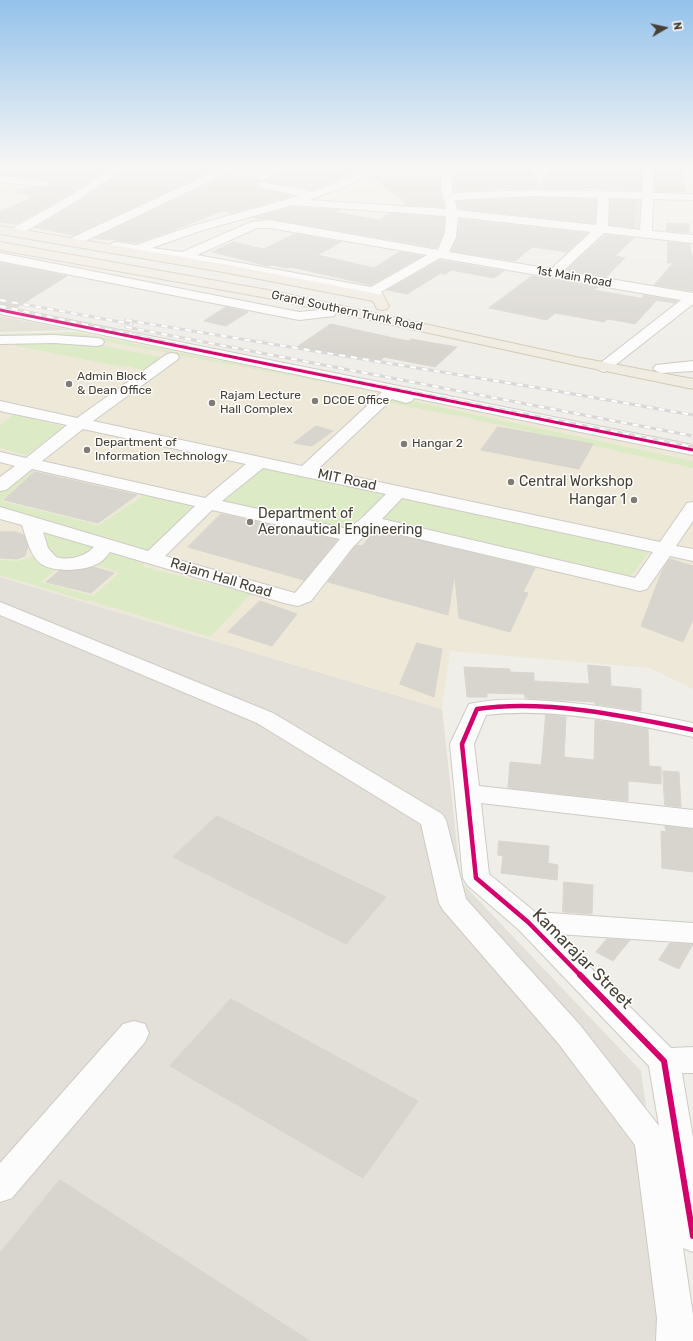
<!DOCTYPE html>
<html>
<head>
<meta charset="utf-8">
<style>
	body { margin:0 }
	#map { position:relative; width:693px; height:1341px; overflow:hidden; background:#f0eee8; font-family:Rubik,sans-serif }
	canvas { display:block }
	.north { position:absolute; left:645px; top:8px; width:40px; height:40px; -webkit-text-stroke:3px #fff; paint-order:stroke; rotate:81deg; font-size:11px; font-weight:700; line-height:16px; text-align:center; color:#453f34 }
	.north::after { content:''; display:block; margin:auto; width:14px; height:18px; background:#453f34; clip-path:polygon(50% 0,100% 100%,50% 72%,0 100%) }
</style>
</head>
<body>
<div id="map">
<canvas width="693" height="1341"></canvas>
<div class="north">N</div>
</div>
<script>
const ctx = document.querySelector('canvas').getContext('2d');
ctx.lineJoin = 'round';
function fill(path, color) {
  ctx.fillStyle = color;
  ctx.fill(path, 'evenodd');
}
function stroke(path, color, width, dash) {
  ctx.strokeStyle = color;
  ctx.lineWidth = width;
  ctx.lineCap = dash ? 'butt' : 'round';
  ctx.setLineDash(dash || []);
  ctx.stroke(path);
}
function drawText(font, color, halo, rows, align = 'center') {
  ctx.font = font + ' Rubik,sans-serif';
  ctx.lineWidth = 3;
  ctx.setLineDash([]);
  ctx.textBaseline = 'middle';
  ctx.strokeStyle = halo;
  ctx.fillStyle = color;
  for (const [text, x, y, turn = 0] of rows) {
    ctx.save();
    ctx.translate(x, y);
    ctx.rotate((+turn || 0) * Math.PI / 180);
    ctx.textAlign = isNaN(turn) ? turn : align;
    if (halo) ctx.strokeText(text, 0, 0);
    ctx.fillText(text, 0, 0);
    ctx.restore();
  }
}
const residential = new Path2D(`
	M550,194l95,2 -1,36 -91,-9z
	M0,316l71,14 -71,2z`);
const industrial = new Path2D(`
	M0,577l442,132 19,173 180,189 37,270h-678z`);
const education = new Path2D(`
	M78,332l615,123v234l-43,-21 -200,-17 -8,58 -442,-132v-243z`);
const green = new Path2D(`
	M77,332l307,61 -292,-54 -92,-1v-4z
	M2,343h87l76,15 -20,13 -17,-5 -6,1z
	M392,397l301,64v7l-224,-50 -84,-16z
	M14,414l50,13 -38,28 -26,-7v-23z
	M30,467l7,2 -36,32 98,24 47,-31 57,12 -52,47 -151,-43v-19z
	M263,467l387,84 -20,26 -270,-61 -13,13 -122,-28z
	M36,526l65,19 -27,16 -22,-2z
	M109,547l36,12 -1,8 107,27 -41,43 -122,-37 -1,1 -87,-26v-15l18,1 16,-5 25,11 -18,15 52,14 26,-23 -29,-10z`);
const building = new Path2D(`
	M0,168h111l-42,27 -53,29 -16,-2v-10l31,-14h-3l5,-2 -19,-4 13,-5 18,1 5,-5 -6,-3 -44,-5z
	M126,168h93l-145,67 -39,-7 44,-27z
	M286,168h76l-31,15 -20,7 -49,-9 -4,1 -2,4 2,2 35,8 -61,17 -10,-2 -53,21 -33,11 -27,-4 -2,1 -13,-2 134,-63 35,5z
	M457,168h75l8,19 10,-18 93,-1 -2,22 -109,-2 -78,3 -1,-12 1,-5h5z
	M655,168h27l-1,2h2l2,22h-30z
	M410,176l1,1 29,1v11l4,18 -41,-2 3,-2 -34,-26z
	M532,198l64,1 -1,24 -137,-14 -1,-8z
	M610,200h26l-2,28 -24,-3z
	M293,207l46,3 -5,2 45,8 11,-7 54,4v15l-7,16 -167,-29h-9l-8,-1z
	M459,219l129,14 -21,19 -35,-5 -17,14 -64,-10 6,-14z
	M667,223l22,1v9l-22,-2z
	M295,234l46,8 -23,13 56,13 25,-16 24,4 -52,29 -80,-18 -4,1 -15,-3 -4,1 -56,-14 21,-10 30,7z
	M605,235l29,3 -19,18 10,2 -19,19 -40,-7z
	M668,242l22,2 1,10h2v37l-39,-6 19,-22h-5z
	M440,260l64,11 -10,7 -43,-8 -5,4 -5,-1 -34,21 -20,-4z
	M0,263h1l66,13 -51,32 -16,-3z
	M532,276l66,11 -4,3 62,11 -21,23 -27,-5 -4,3 -49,-9 -8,7 -58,-12z
	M644,295l33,6 -3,2 -32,-5z
	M226,307l22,5 -22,14 -22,-5z
	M331,324l67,15 11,2 2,-2 46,8 -22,20 -51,-10 -4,4 -83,-14z
	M316,426l17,5 -21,15 -18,-3z
	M498,427l95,17 -14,25 -98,-19z
	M35,472l102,23 -39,28 -94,-23z
	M221,514l74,16 42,10 -33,40 -116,-33z
	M375,530l160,38 -12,24 5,1 -18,39 -51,-14 -4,-40h-1l-6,37 -120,-33 26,-34 3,-3 5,1z
	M0,532h16l8,3 4,11 -3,10 -8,3 -17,-1z
	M670,559l23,7v53l-10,23 -42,-16 21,-55z
	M93,567l21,6 -23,20 -45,-11 13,-11h14z
	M260,601l37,13 -25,32 -44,-14z
	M417,643l25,6 -8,48 -34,-13z
	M588,665l22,2 1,19 30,3v22l-46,-7v-2l-70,-4v-4l-38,-1v4h-20l-3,-30 46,2v3l24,1v8l55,3z
	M546,715l20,2 -2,40 30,3 1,-40 53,9 1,37 12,1v17l-33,-3v20l-120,-13 2,-26 31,3z
	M663,771l16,1 2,35 -16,-2z
	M217,816l169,81 -40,47 -173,-87z
	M665,826l28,3v43l-31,-4 -1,-37 5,1z
	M499,841l50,5 -1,17 10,2 -1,15 -56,-7 2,-17 -5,-1z
	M564,882l29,3 -1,29 -29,-2z
	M607,939l23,1 -17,21 -17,-9z
	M670,943l23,1 -14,25 -20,-9z
	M231,999l187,102 -55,77 -193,-112z
	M60,1180l250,161h-310v-88z`);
const minor = new Path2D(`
	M113,168h12l-47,32 -55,33h-8l-2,-3 2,-3 55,-31z
	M222,168h13l-1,2 -153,73h-8l-2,-3 2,-3z
	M367,168h13l-1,2 -28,14 -42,16 137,9c-2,-14 -9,-27 -2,-41h10l-3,11 2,14 79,-3 110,2 2,-24h10l-1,25 40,1v6l-40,-1 -1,32 41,4v8l-89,-10 -41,38 130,22v11l-84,66 -5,2 -5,-2 -3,-3 3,-3 82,-64 -241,-42 -59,34 4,6 -2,3h-10l-5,-7 -185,-34 -67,-10 -4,-1 -2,-3 2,-3 4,-1 20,3 56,-19 107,-30 -41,-9 -1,-2 1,-2 4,-1 49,10 32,-12zM532,196l66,2 -2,27 -139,-15 -2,-10zM609,198l33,1 -2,31 -32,-4zM293,205l153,11 -1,16 -7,18 -168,-30 -19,2 -69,30 -30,-4 48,-17zM458,217l133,15 -40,37 -102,-17 7,-15zM257,228h13l157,27 -56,32 -174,-32z
	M0,176l44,5 5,3 -5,3 -44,-5z
	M0,253l299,59 30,-3 5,1 2,3 -2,3 -35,4 -299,-59z
	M0,306l693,139v10l-279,-57 -2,3 -6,2 -14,-4 -74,70 342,73 27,-39 6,-1v19l-17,25 17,3v12l-23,-5 -23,33 -7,2 -268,-63 -19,19 -42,54 -13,5 -14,-3 -174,-51c-2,3 -5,6 -8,9 -13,10 -45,12 -59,4 -12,-6 -17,-28 -21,-40l-22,-6v-12l148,44 47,-45 -163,-37 -26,21 -6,1v-14l15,-11 -15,-4v-10l26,6 41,-33 -67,-14v-10l77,17 90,-64 5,-1 5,1 2,3 -2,3 -84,61 209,45 80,-74 -382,-78zM83,429l163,35 -41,34 -163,-37zM263,468l123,26 -24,24 -14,11 -126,-28zM402,498l251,54 -18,26 -253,-59zM212,510l128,29 -45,54 -130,-37zM43,532l51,15c-10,10 -24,14 -38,10l-8,-9z
	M54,335l43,3 5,1 2,3 -2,3 -5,1 -43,-3 -54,1v-8z
	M693,361v10l-32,2 -5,-2 -3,-3 3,-3z
	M0,602l273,111 169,101 4,6 20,79 114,126 79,101 -10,-60 -131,-137 -51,-44 -4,-7 -13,-134 19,-40c26,-6 53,-5 79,-3 49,3 97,12 145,22v14c-65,-14 -140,-30 -207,-22l-12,29 5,42 214,24v18l-212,-25 8,71 46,38 158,11v20l-136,-9 114,114 22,-1v26h-11l11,65v114l-10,-4 10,67v26h-37l1,-23 -22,-173 -77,-102 -115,-133 -4,-7 -18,-79 -164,-101 -257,-108z
	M134,1021l11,3 4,9 -4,9 -133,156 -12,4v-39l123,-139z`);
const major = new Path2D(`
	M0,226l223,38 155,30 5,1 6,11 -2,3 -5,1 -5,-1 -4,-8 -150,-29 -223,-38z
	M0,242l273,49 303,66 117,22v10l-117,-24 -303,-66 -273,-49z`);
const railFar1 = new Path2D(`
	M0,300l6,1`);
const rail = new Path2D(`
	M0,300l132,24
	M0,306l239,52 454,89
	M126,320l425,70 142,25
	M126,327l567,109`);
const cyclewayFar2 = new Path2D(`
	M0,310l693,140`);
const cyclewayFar1 = new Path2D(`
	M581,976l-53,-54 -52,-44 -14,-134 15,-35c68,-10 149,7 216,21`);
const cycleway = new Path2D(`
	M580,975l84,86 29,175`);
const markers = [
	[69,384,4,"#817c73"],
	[315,401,4,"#817c73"],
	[212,403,4,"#817c73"],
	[404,444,4,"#817c73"],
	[87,450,4,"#817c73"],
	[511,482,4,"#817c73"],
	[634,500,4,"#817c73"],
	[250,522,4,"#817c73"]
];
const farStreetnames = [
	["1st Main Road",574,277,10],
	["Grand Southern Trunk Road",347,311,12]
];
const farPoinames = [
	["Admin Block",77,377],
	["& Dean Office",77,391],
	["Rajam Lecture",220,396],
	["Hall Complex",220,410],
	["DCOE Office",323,401],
	["Department of",95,443],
	["Information Technology",95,457],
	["Hangar 2",412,444]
];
const streetNames = [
	["MIT Road",347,480,12],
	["Rajam Hall Road",221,578,17]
];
const poiNames = [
	["Central Workshop",519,482],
	["Hangar 1",626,500,"right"],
	["Department of",258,514],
	["Aeronautical Engineering",258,530]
];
const nearStreetnames = [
	["Kamarajar Street",582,959,45]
];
fill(residential, '#e4e0d5');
fill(industrial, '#e3dfd9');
fill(education, '#eee8d9');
fill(green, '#dcebc6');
fill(building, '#d8d5cf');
stroke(building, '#d8d5ce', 1);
stroke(minor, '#cecbc5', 2);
stroke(major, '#d2cab4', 2);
fill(minor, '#fdfcfc');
fill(major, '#f1ece2');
stroke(railFar1, '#d8d8d7', 2.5);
stroke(rail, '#d8d8d7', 3);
stroke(railFar1, '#fff', 1.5, [5]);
stroke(rail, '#fff', 2, [6]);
stroke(cyclewayFar2, '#d6006c', 3);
stroke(cyclewayFar1, '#d6006c', 4.5);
stroke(cycleway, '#d6006c', 6);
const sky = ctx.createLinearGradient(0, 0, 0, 355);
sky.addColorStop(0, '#94c2eb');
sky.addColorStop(0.47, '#f8f7f5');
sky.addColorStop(1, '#f8f7f500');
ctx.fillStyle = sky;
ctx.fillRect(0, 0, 693, 355);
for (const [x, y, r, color] of markers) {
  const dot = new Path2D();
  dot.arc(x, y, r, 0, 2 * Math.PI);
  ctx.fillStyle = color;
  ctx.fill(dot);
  stroke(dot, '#fff', 1.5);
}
drawText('12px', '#453f34', '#fff', farStreetnames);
drawText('12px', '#453f34', '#fff', farPoinames, 'left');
drawText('14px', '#453f34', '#fff', streetNames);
drawText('14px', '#453f34', '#fff', poiNames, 'left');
drawText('17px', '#453f34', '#fff', nearStreetnames);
</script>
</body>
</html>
